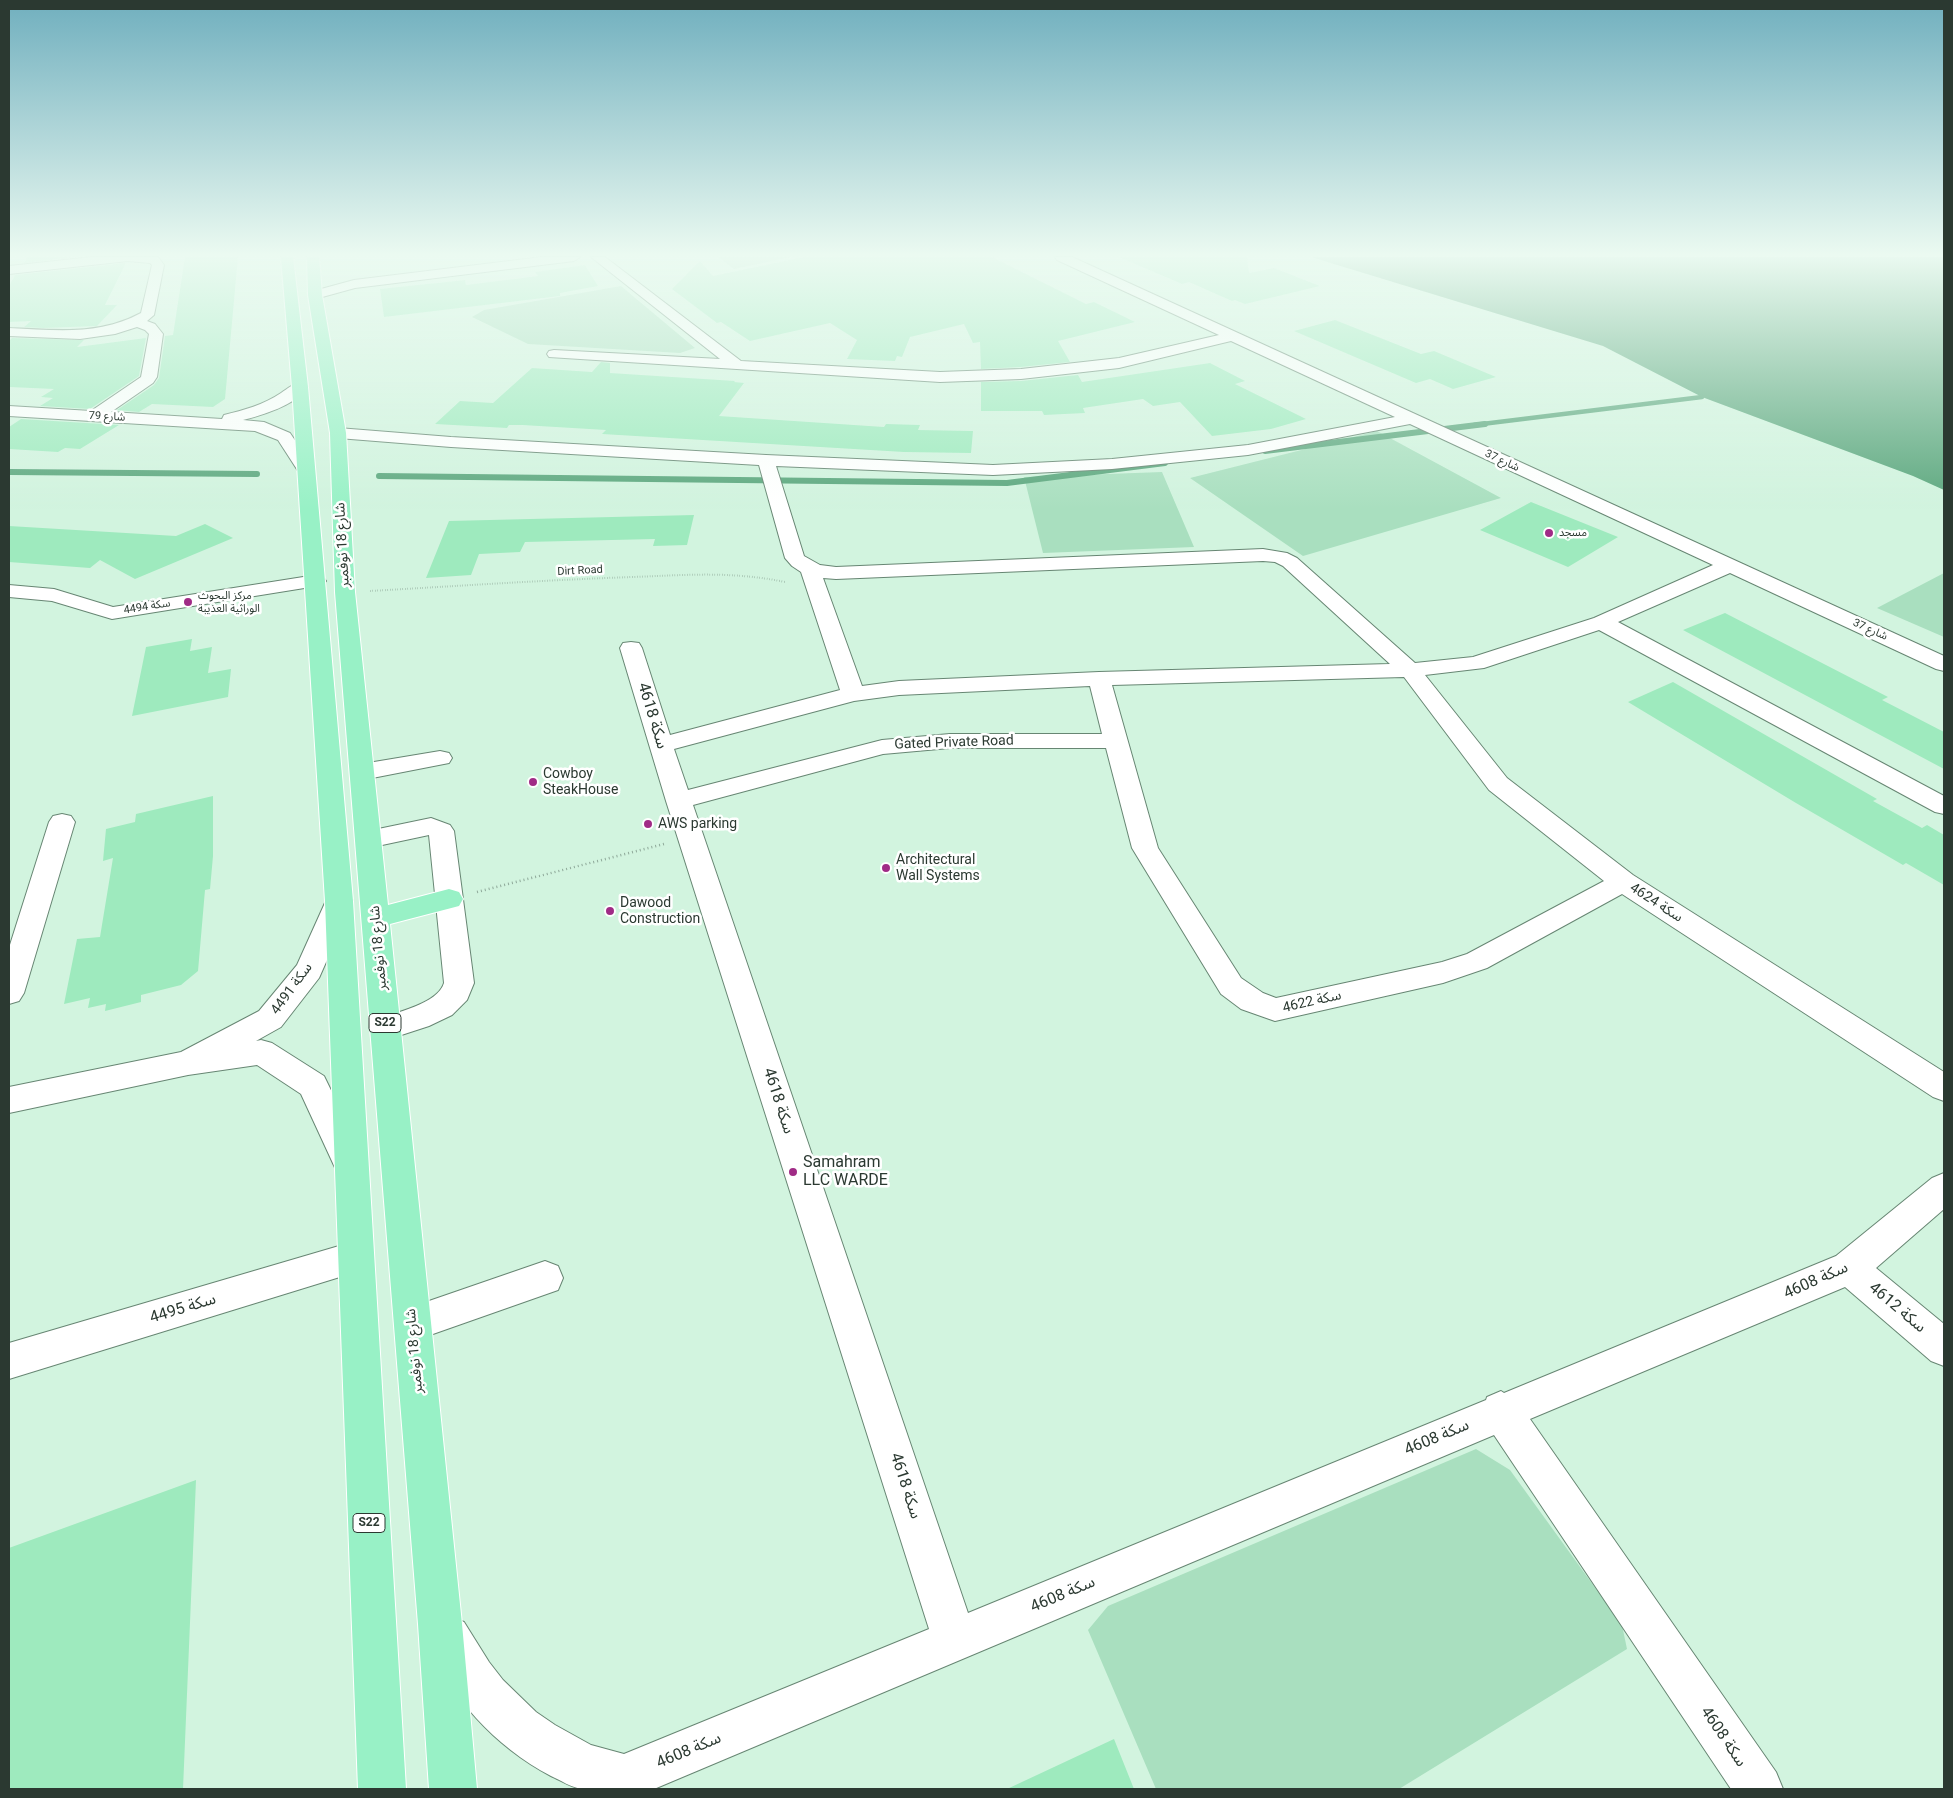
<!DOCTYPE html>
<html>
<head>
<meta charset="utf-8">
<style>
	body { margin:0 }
	#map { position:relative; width:1953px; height:1798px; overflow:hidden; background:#d2f4df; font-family:Roboto,sans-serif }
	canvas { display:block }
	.frame { position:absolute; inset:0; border:10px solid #2b3931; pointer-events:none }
</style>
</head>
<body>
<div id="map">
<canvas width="1953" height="1798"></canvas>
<div class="frame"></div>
</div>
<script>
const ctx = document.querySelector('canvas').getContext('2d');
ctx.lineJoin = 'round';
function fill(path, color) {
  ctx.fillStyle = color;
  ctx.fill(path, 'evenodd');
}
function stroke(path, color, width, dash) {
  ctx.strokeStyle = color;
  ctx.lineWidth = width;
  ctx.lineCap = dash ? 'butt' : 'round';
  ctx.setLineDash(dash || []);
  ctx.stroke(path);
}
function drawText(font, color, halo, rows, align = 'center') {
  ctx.font = font + ' Roboto,"Noto Sans Arabic",sans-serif';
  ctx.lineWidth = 5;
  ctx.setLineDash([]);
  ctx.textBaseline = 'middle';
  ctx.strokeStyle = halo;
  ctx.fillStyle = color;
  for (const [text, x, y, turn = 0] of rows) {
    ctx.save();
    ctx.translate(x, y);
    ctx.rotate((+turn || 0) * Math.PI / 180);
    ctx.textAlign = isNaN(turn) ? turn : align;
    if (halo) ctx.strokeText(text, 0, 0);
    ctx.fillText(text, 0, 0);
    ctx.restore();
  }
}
const green = new Path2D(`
	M718,257h73l-57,12z
	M621,286l74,62 -15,5 -152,-9 -56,-27 12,-7z
	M1377,431l124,67 -198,58 -113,-78z
	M1162,472l32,75 -151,6 -19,-76z
	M1944,573v64l-67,-29z
	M1476,1449l34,21 112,155 5,24 -228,140h-243l-68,-159 20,-24z`);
const water = new Path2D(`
	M1311,257h633v233l-31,-14 -211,-79 -99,-51z`);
const streamFar1 = new Path2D(`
	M1474,425l228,-28`);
const stream = new Path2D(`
	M1265,451l220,-27
	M9,472l248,2
	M379,476l628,7 158,-20`);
const building = new Path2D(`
	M27,257h47l-50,6z
	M185,257h53l-13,142 -12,8 -61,-3 -13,8 -22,-2 37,-25 5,-7 6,-42 8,-1z
	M804,257h188l94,47 8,-2 41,20 -77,19 12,21 -49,5 -40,2 -1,-27 -7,1 -9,-19 -54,13 -8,20 -5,-1 -2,5 -48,-2 10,-19 -27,-17 -80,18 -29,-19 -4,1 -45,-34 28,-28 13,15z
	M1119,257h128l2,16 25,-5 46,18 -75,18 -10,-4 -3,1 -43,-19 -7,2z
	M126,263l-21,42h12l-20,21 -54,2 -19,-1 7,-6 -22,1v-36l6,-11z
	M585,265l13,21 -38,7v3l-176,21 -4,-28 85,-9 1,5 72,-9 -3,-4z
	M1335,320l86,34 13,-3 62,26 -43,12 -23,-10 -14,4 -122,-52z
	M12,338l72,2 -7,7 69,-9 -7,38 -49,33 -50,-3 13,-8 -12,-1 13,-8 -45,-2v-46z
	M601,362l9,1v10l125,8 -1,1 10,1 -25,33 165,11 2,-3 34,1 -2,5 55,1 -2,22 -67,-1 -302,-18 4,-4 -84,-5h-13l-2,3 -72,-4 25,-23 33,2 39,-35 60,4z
	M1210,363l35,18 -10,3 71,35 -35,10 -59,7 -32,-34 -27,4 -10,-7 -60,9 2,5 -41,2 -2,-4h-61v-29l40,-1 57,-6 4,7z
	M21,419l98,6 -39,24 -15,-1 -7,4 -49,-3v-22z
	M1531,502l87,35 -50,30 -88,-37z
	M694,515l-7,30 -34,1 2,-7 -130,3 -5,10 -41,2 -8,21 -45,3 23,-57z
	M205,524l28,14 -98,41 -35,-19 -10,8 -81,-6v-36l167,10z
	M1725,613l163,84 -6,3 62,32v37l-261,-139z
	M192,639l-2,12 22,-4 -4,26 23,-4 -3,28 -96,19 14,-69z
	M1673,682l204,117 -4,2 49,27 5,-3 17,10v50l-38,-22 -3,2 -107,-62 -168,-101z
	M213,796v60l-3,33 -5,1 -7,81 -17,14 -40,10v7l-36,9 1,-7 -18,4 2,-10 -26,6 13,-65 23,-2 13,-79 -10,3 3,-32 29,-7 1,-8z
	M196,1480l-13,309h-174v-241z
	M1114,1739l20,50h-127z`);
const pathFar1 = new Path2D(`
	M370,591c88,-5 175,-11 263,-14 53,-2 99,-6 152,5`);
const path = new Path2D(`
	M477,892l187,-48`);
const minor = new Path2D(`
	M92,257h66l6,8 -10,50 -7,6 8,3 8,10 -6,43 -4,6 -42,29 111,7 2,-4c20,-5 39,-10 57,-22 8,-5 14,-12 25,-9l2,3c-12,18 -45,28 -65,33l21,2 26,11 25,37 -3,4 -6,1 -6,-1 -22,-34 -23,-9 -246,-15v-10l82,5 50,-34 8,-43 -4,-4 -8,-3 -22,7 -35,5 -71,-3v-8c46,2 90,8 132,-15l11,-48 -2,-2 -22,-2 -119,13v-8z
	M542,257h38l-6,4 -219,27 -40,11 -7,-4 2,-3 44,-12z
	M591,257h14l136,104 199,11 81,-3 98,-11 100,-23 -162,-75 -2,-3h17l872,399v15l-8,-2 -206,-96 -112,49 326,174v18l-9,-2 -336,-182 -115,38 -59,7 82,103 126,97 311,197v29l-11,-4 -311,-203 -135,74 -44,15 -168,38 -34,-12 -20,-15 -89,-146 -26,-100h-156l-67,6 -190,51 275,808 518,-213 1,-3 14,-6 3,2 332,-137 96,-78 12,-5v36l-68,59 68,56v42l-13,-5 -86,-74 -315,132 246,353 7,17h-52l-237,-354 -840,354c-23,0 -49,3 -72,0 -10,-1 -22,-9 -31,-13 -57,-30 -101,-79 -125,-138l6,-16 16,-6 16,6 25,40 14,18 33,32 19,13 36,20 33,9 305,-125 -263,-828 -46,-153 3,-5 8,-1 8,1 3,5 28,87 170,-45 -39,-118 -9,-6 -7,-8 -26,-93 -308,-18 -113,-9 -6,-1 -2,-4 2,-4 6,-1 113,9 315,18 227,10 119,-6 136,-14 147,-28 -164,-76 -112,27 -98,11 -81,3 -391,-25 -2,-3 2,-3 5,-1 166,9zM1410,424l303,141 -119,53 -121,39 -58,6 -118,-105 -10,-5 -24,-4 -427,18 -16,-2 -16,-9 -28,-90 217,9 119,-6 136,-14zM1263,561l12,1 8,4 107,98 -291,8 -200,9 -37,5 -39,-108 13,1zM1404,677l85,113 115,91 -137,73 -25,8 -166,36 -13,-5 -22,-15 -83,-130 -46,-163zM1090,686l12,48h-152l-68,6 -194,50 -14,-41 180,-48 45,-6z
	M316,575l7,2 3,4 -3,4 -211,34 -60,-18 -43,-4v-12l45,4 59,18z
	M440,751l9,2 3,5 -3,5 -87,17 -9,-3 -3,-5 3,-5 9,-3z
	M62,814l9,2 4,6 -51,171 -5,8 -10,3v-56l40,-126 4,-6z
	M431,818l19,7 4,6 20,152 -7,17 -15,15 -23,11 -43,14 -11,-4 -4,-8 4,-8c19,-7 63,-16 69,-37l-15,-148 -61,13 -9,-3 -4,-6 4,-6z
	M339,891l10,3 4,7 -34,77 -38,49 -25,14 5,-1 11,3 52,33 42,86 -5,10 -12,4 -12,-4 -36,-78 -44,-29 -69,10 -179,38v-26l172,-35 78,-41 38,-46 32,-71z
	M356,1241l13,5 5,11 -5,11 -360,111v-36z
	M545,1261l13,5 5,12 -5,12 -145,51 -13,-6 -6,-12 6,-12z`);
const major = new Path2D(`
	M281,257h12l15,130 45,514 53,888h-48l-33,-888 -33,-514z
	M307,257h12l3,38 24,138 9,159 33,313 61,-16 10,3 4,7 -4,7 -69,18 72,700 15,165h-48l-11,-165 -83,-1032 -5,-159 -22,-138z`);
const markers = [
	[1549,533,5,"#a02b86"],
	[188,602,5,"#a02b86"],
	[533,782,5,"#a02b86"],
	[648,824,5,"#a02b86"],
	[886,868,5,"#a02b86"],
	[610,911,5,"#a02b86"],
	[793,1172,5,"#a02b86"]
];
const farStreetnames = [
	["79 شارع",107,417,3],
	["شارع 37",1502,461,25],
	["Dirt Road",580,571,-3],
	["سكة 4494",147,607,-9],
	["شارع 37",1870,630,24]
];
const farPoinames = [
	["مسجد",1559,533],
	["مركز البحوث",198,596],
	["الوراثية العذيبة",198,609]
];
const shields = [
	[385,1023,32],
	[369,1523,32]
];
const shieldNames = [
	["S22",385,1023],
	["S22",369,1523]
];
const streetNames = [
	["شارع 18 نوفمبر",343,545,-93],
	["Gated Private Road",954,743,-2],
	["سكة 4624",1656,903,33],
	["شارع 18 نوفمبر",379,948,-95],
	["سكة 4491",292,989,-54],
	["سكة 4622",1312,1002,-13],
	["شارع 18 نوفمبر",415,1351,-95]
];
const poiNames = [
	["Cowboy",543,774],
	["SteakHouse",543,790],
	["AWS parking",658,824],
	["Architectural",896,860],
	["Wall Systems",896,876],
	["Dawood",620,903],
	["Construction",620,919]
];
const nearStreetnames = [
	["سكة 4618",652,716,73],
	["سكة 4618",778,1101,72],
	["سكة 4608",1816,1281,-24],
	["سكة 4612",1897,1308,40],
	["سكة 4495",183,1309,-17],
	["سكة 4608",1437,1438,-23],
	["سكة 4618",905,1486,72],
	["سكة 4608",1063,1595,-23],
	["سكة 4608",1723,1737,56],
	["سكة 4608",689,1751,-23]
];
const nearPoinames = [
	["Samahram",803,1163],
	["LLC WARDE",803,1181]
];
fill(green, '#a9dfbf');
fill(water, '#5ca77e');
stroke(streamFar1, '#5ca77e', 4.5);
stroke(stream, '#5ca77e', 6);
fill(building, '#9eeabe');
stroke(minor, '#678673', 2);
stroke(major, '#fff', 2);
stroke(pathFar1, '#8fa99a', 2, [0.5, 2]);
stroke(path, '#8fa99a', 2.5, [1, 3]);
fill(minor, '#fff');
fill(major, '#98f1c6');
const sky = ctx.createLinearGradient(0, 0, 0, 509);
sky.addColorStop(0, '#70afbe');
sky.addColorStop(0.5, '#ebfaf1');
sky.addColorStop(1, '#ebfaf100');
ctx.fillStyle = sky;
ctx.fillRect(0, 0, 1953, 509);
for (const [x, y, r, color] of markers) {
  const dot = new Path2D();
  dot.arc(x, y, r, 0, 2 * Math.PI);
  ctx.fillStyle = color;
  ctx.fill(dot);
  stroke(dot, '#fff', 2);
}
drawText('11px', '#2b3931', '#fff', farStreetnames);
drawText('11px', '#2b3931', '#fff', farPoinames, 'left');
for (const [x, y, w] of shields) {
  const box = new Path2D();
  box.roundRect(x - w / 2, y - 9.5, w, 19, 4);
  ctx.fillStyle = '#fff';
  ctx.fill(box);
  stroke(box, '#2b3931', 1);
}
drawText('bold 12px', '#2b3931', null, shieldNames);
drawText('14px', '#2b3931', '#fff', streetNames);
drawText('14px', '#2b3931', '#fff', poiNames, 'left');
drawText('16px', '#2b3931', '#fff', nearStreetnames);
drawText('16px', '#2b3931', '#fff', nearPoinames, 'left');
</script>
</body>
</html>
